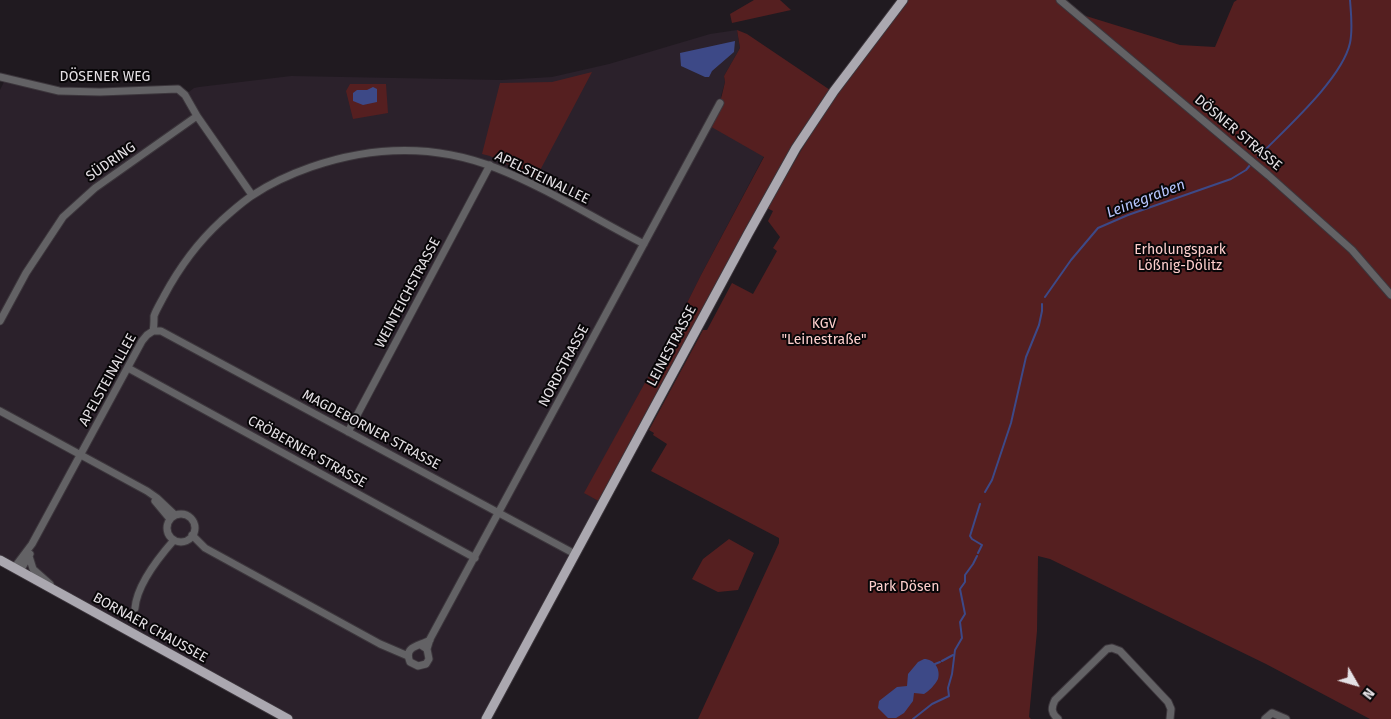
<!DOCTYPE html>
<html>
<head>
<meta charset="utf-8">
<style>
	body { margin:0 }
	#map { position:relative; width:1391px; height:719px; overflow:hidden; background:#201a20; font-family:"Fira Sans",sans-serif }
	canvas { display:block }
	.north { position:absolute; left:1331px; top:659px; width:50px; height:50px; -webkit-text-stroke:4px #080608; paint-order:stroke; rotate:128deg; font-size:14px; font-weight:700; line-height:20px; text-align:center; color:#e5e1e5 }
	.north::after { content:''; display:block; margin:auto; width:18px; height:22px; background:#e5e1e5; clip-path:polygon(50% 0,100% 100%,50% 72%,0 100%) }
</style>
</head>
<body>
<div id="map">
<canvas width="1391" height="719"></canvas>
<div class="north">N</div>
</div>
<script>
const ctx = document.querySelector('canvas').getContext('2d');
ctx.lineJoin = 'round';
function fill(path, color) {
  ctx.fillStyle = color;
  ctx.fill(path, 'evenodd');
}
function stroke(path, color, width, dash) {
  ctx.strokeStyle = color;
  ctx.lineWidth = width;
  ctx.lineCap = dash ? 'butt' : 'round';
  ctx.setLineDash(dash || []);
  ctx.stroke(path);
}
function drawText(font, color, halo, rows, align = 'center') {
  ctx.font = font + ' "Fira Sans",sans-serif';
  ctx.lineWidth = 4;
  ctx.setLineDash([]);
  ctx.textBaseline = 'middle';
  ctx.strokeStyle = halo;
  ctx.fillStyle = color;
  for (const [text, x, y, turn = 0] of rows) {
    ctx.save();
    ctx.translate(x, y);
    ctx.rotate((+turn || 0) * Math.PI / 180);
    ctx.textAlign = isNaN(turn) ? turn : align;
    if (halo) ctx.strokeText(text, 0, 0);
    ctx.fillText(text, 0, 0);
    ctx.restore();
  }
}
const built = new Path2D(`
	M737,30l3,18 -16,28 1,6 -4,14 43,60 -63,119 -33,66 -83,152 17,10 -116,216h-198l-288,-159v-470l6,-12 53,13 119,-2 7,6 9,-7 5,-1 92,-11 210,4 51,-3 57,-13 101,-30z`);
const green = new Path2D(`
	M754,0h26l11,10 -59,13 -2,-9z
	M908,0h149l16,12 107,33 35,2 19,-45 3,-2h154v719h-21l-104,-55 -216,-105 -12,-3 -1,75 -8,86 2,2h-333l81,-176v-5l-128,-67 16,-27 -14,-9 1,-2 -5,-3 54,-100h4l25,-47 21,11 24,-43 -4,-3 7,-11 -12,-16 5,-10 -6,-3 51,-86 21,-32z
	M737,30l10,4 86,58 -19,28 -212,383 -18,-10 84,-152 33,-66 63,-118 -56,-32 12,-22 5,-21 -1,-6 16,-28z
	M592,72l-56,106 -46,-22 -8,-2 18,-71 52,-1z
	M350,84h36l2,29 -35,6 -7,-28z
	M729,539l25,14 -16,37 -20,2 -26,-13 11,-20z`);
const water = new Path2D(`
	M735,41l-1,11 -22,19 -3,6h-4l-24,-11 -1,-13z
	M373,87l4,2v13l-14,3 -10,-4v-8l4,-3h10z
	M924,659c10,0 17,10 14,20 -3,6 -9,12 -14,15l-10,-1 -1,8 -9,12 -8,5h-8l-10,-10 1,-7 18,-14 10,-1 1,-12 10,-12z`);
const stream = new Path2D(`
	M1258,157c27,-28 84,-78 92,-114 3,-14 1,-29 0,-43
	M1045,297l26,-37 27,-32 30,-13 103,-36 15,-9 5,-6
	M985,492l7,-12 19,-57 15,-66 13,-32 3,-14v-7
	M978,553l4,-8 -10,-6 -2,-3 10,-32
	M942,661l11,-6
	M935,664l5,-2
	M913,719l19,-15 17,-8 -1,-8 4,-14 3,-24 7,-12 -2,-16 5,-8 -5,-25 5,-7v-7l8,-11 4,-8`);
const minor = new Path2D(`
	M1060,0l208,175 84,75 39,45
	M0,77l59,14 41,1 78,-3 7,6 12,21
	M0,321l26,-48 37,-56 32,-29 102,-72 55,79
	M153,331c1,-4 1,-10 1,-15 2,-6 7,-14 10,-20 15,-28 33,-53 57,-75 10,-9 21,-19 32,-26 18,-12 38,-21 58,-28 61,-21 124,-23 185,1 51,20 99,51 148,76
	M153,331h8l414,223
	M128,368l347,190
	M0,411l147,80 10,7 18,17
	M348,432l142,-267
	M155,501l15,18
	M167 528a14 14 0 1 1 28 0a14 14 0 1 1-28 0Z
	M192,535l13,13 175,96 28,12
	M29,556l4,13 17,15
	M14,568l18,-24 110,-203 5,-6 6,-4
	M20,571l10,-17
	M135,608c2,-23 24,-51 39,-68
	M421,645l6,4 2,10 -3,5 -8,2 -8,-4c-7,-16 10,-16 20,-22
	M427,649l3,-10 290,-536
	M1058,719c-7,-6 -7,-11 -3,-19l52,-51 5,-1 8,3 48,51 3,7 -1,10
	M1265,719l7,-6 14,6`);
const major = new Path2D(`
	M0,560l288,159
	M486,719l262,-485 48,-86 38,-57 69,-91`);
const streetNames = [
	["DÖSENER WEG",105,77],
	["DÖSNER STRASSE",1238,133,40],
	["SÜDRING",111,162,-35],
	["APELSTEINALLEE",542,178,26],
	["WEINTEICHSTRASSE",408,293,-62],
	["LEINESTRASSE",672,346,-62],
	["NORDSTRASSE",564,366,-62],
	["APELSTEINALLEE",108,380,-61],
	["MAGDEBORNER STRASSE",371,430,28],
	["CRÖBERNER STRASSE",307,452,29],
	["BORNAER CHAUSSEE",150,628,29]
];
const parkNames = [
	["Erholungspark",1180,250],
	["Lößnig-Dölitz",1180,266],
	["KGV",824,324],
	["\"Leinestraße\"",824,340],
	["Park Dösen",904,587]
];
const waterNames = [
	["Leinegraben",1146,199,-21]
];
fill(built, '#2b212b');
fill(green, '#551f20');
fill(water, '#3d4987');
stroke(stream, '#3d4987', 2);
stroke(minor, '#3c363c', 9);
stroke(major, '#3c363c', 11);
stroke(minor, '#636265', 7);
stroke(major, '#aba8b0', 9);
drawText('14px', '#e5e1e5', '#080608', streetNames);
drawText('14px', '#fecfcd', '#080608', parkNames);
drawText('italic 15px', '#b5c3fb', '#080608', waterNames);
</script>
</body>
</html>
